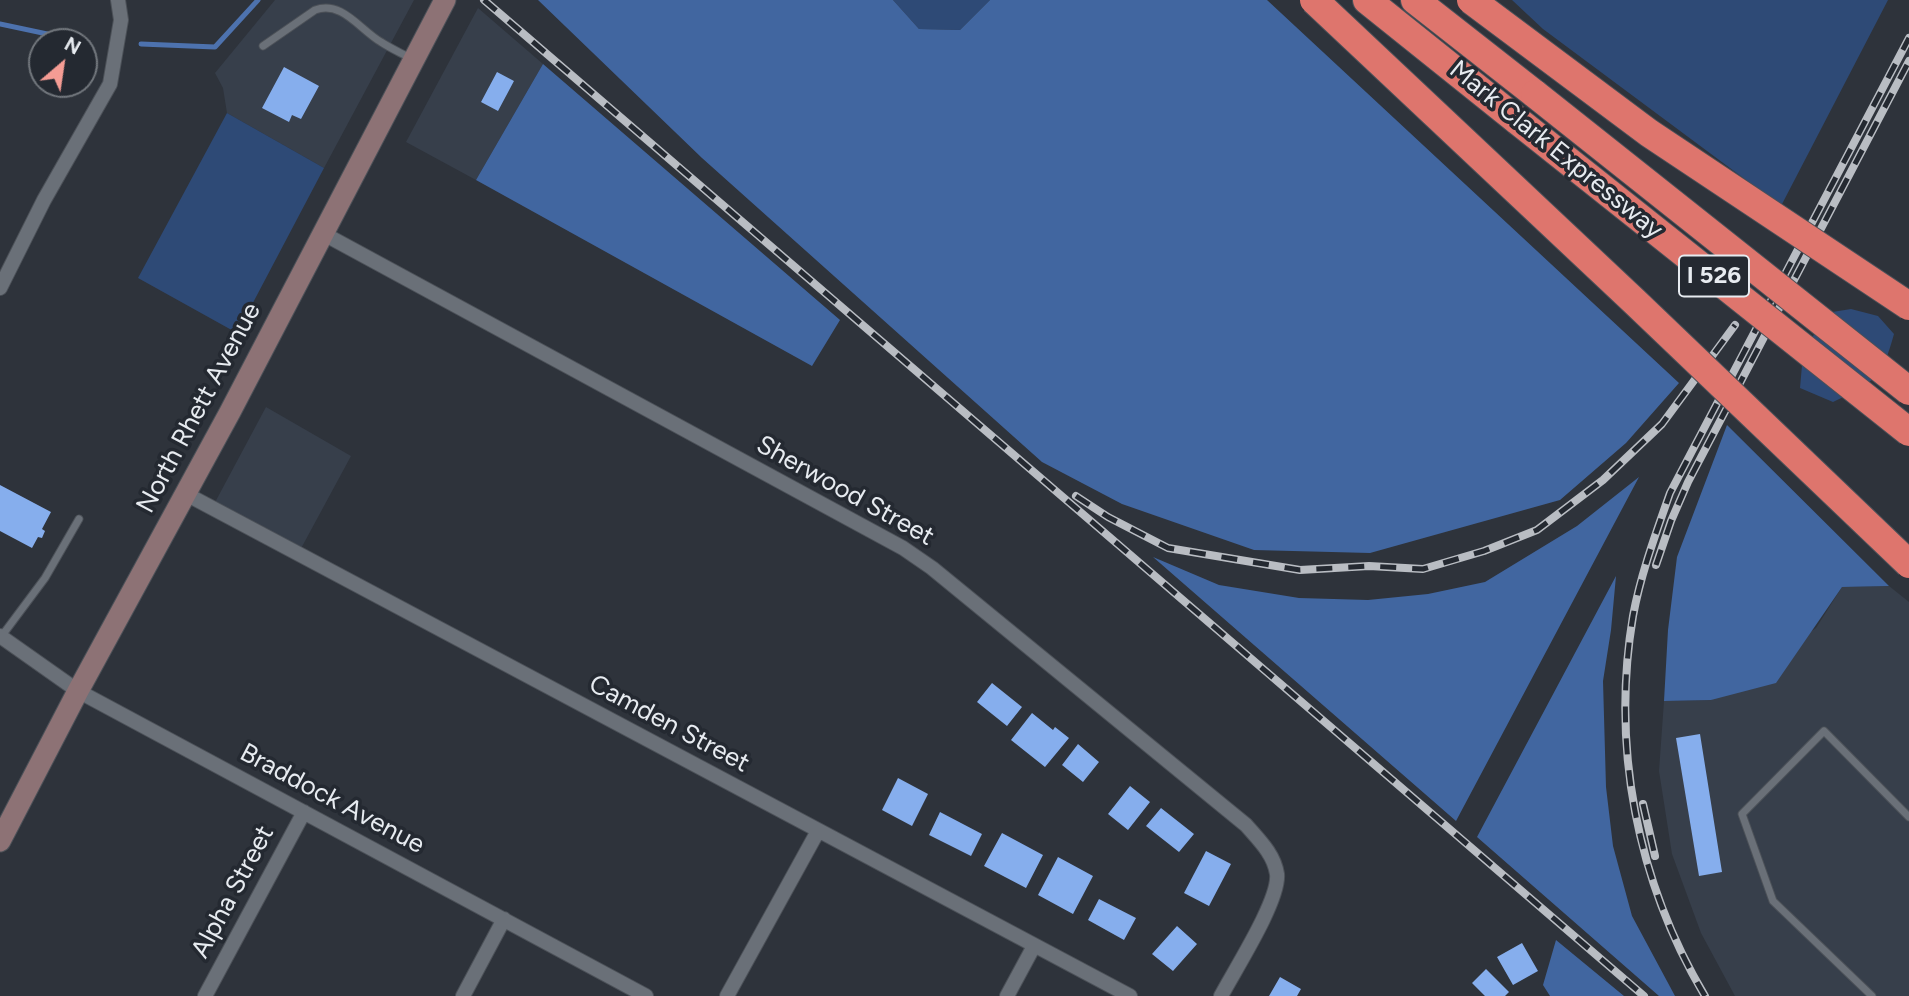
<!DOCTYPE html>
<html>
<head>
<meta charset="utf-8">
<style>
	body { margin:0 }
	#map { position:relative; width:1909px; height:996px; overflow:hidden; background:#2e333b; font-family:Figtree,sans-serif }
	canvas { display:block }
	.north { position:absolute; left:28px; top:28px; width:70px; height:70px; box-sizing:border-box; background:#242931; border:2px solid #72777d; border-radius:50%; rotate:29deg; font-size:19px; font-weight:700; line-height:28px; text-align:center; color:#e7ebf0 }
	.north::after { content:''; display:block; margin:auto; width:24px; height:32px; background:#f59c94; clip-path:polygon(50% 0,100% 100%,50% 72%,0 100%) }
</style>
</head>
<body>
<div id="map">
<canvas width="1909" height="996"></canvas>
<div class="north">N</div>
</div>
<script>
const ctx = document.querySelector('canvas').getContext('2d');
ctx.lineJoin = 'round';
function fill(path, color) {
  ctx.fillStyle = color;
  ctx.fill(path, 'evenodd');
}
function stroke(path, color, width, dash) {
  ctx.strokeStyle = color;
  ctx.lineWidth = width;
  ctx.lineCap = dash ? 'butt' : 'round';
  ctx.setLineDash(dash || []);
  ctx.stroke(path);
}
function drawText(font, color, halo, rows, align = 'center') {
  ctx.font = font + ' Figtree,sans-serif';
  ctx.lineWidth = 7;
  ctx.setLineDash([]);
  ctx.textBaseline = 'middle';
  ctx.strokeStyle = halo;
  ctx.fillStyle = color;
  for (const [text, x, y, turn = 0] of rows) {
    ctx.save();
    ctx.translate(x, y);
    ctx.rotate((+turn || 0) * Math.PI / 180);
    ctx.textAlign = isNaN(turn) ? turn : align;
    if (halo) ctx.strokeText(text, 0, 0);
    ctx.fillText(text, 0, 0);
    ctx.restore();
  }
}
const built = new Path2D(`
	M275,0h139l-90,168 -97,-55 -4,-25 -8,-15z
	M478,8l65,56 -67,116 -70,-38z
	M266,407l85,49 -53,98 -86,-46z
	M1889,586l20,16v394h-174l-34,-63 -29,-79 -13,-83 5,-70 47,-1 105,-72 26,-41z`);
const green = new Path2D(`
	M893,0h97l-30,30 -41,-1z
	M1512,0h376l-107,206 -238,-177z
	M227,113l97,55 -87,165 -99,-55z
	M1851,309l27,7 16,18c-12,44 -20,49 -61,68l-33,-14 3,-34 23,-41z`);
const forest = new Path2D(`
	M538,0h355l26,29 41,1 30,-30h277l412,383 -53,60 -66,57 -190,53 -116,-3 -132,-46 -80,-42 -340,-304z
	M543,64l297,256 -28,46 -336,-186z
	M1727,425l162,161 -47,1 -66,96 -65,17 -47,1 4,-71 9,-73z
	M1639,477l-183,344 -303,-264 66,28 80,13 69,2 60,-6 57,-12 92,-56z
	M1616,576l-5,54 -8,51 3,106 7,59 19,70 43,80h-16l-182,-159z
	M1556,940l68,56h-74l-7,-11z`);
const stream = new Path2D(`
	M0,24l85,18
	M141,44l74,3 43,-47`);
const building = new Path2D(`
	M284,67l35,19 -18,33 -9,-4 -3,7 -27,-14z
	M497,72l17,9 -16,30 -17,-9z
	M0,485l51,27 -9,17 3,2 -3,7 -4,-1 -6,11 -32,-17z
	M992,683l30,24 -15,19 -30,-24z
	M1032,713l21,17 2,-3 14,11 -24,29 -34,-27z
	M1700,734l22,138 -23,4 -23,-138z
	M1078,744l21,18 -16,20 -21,-17z
	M898,778l30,16 -16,32 -30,-16z
	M1130,786l20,16 -22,28 -20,-16z
	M1161,808l33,26 -15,18 -33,-26z
	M940,812l42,22 -11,22 -42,-21z
	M1002,833l41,22 -17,33 -42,-22z
	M1206,851l25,13 -22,42 -25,-13z
	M1058,857l35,19 -20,38 -35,-19z
	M1099,899l37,19 -12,22 -36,-20z
	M1177,926l20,18 -24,27 -21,-17z
	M1522,943l16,28 -25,14 -16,-28z
	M1486,969l23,23 -4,4h-20l-13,-13z
	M1280,977l21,12 -4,7h-28z`);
const service = new Path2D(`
	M263,46l52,-36c27,-10 45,20 66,32 9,6 20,11 29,16
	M1,637l44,-59 34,-59
	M1872,996l-99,-95 -31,-87 82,-83 85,86`);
const minor = new Path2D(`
	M324,234l579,314 29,20 314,257c13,15 28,29 31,49 3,26 -43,97 -56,122
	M0,288l44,-88 66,-116 11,-64 -3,-20
	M186,494l944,502
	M0,636l78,55 568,305
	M205,996l99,-184
	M463,996l41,-77
	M727,996l91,-165
	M1007,996l27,-50`);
const secondary = new Path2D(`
	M0,841l78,-150 152,-279 215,-412`);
const motorway = new Path2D(`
	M1367,0l151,121
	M1415,0l120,94`);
const rail = new Path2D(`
	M484,0l1160,996
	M1076,496l32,21 60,31 132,22 69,-4 54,3 61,-18 53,-21 66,-50 59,-56 73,-99
	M1656,565l15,-44 17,-39 221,-421
	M1643,804l12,52
	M1705,996c-68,-114 -94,-249 -72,-380 8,-43 23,-83 37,-123l239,-455`);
const motorwayBridge = new Path2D(`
	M1314,0l321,302 274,262
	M1471,0l178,133 260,173
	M1535,94l374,297
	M1518,121l391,311`);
const shields = [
	[1714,276,70]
];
const shieldNames = [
	["I 526",1714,276]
];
const streetNames = [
	["Mark Clark Expressway",1556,150,39],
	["North Rhett Avenue",199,408,-62],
	["Sherwood Street",845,491,29],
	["Camden Street",669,724,28],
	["Braddock Avenue",332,799,28],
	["Alpha Street",233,892,-62]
];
fill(built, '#373f4b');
fill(green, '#2e4a76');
fill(forest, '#4166a0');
stroke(stream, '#4d72ae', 5);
fill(building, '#86aeed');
stroke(service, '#4c5158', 9);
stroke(minor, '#4c5158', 16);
stroke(secondary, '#4c5158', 23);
stroke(motorway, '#4c5158', 30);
stroke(service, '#6a7078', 7);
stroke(minor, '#6a7078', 14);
stroke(secondary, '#8d7275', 21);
stroke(motorway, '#de756d', 28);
stroke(rail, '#b9bdc3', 8);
stroke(rail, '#242931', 5, [16]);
stroke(motorwayBridge, '#4c5158', 30, []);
stroke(motorwayBridge, '#de756d', 28);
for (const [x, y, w] of shields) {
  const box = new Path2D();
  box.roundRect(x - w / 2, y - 20.5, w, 41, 5);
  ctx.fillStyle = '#242931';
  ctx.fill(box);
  stroke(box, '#e7ebf0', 2);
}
drawText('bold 24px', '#e7ebf0', null, shieldNames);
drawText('26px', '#e7ebf0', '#242931', streetNames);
</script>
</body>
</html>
